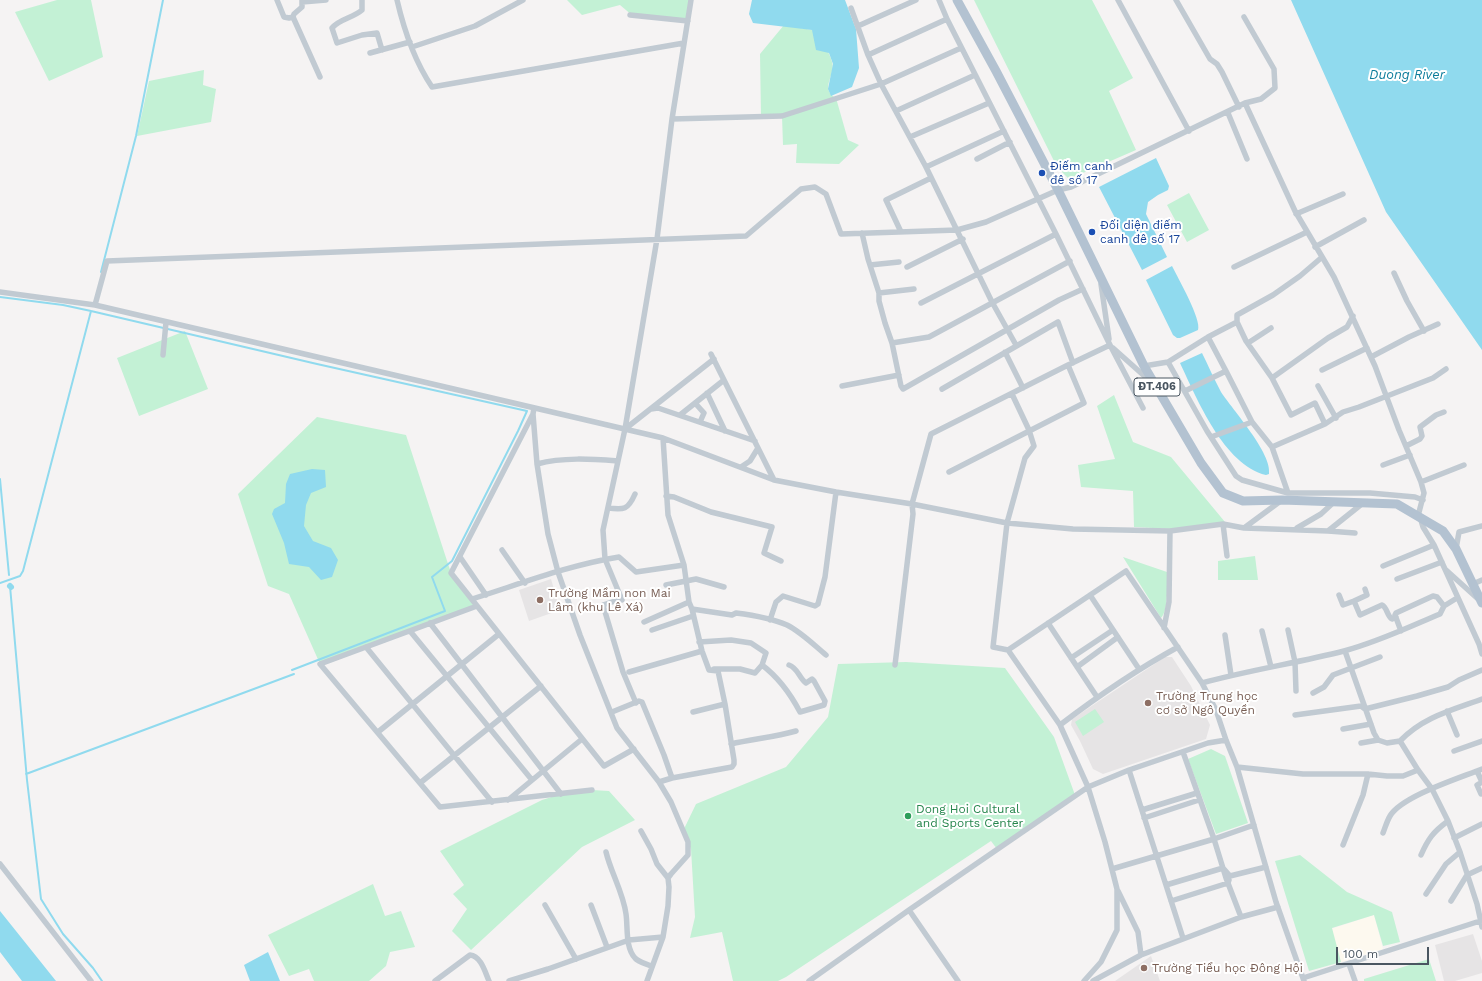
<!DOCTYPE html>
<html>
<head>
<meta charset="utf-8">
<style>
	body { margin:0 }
	#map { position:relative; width:1482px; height:981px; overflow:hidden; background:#f5f3f3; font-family:"Work Sans",sans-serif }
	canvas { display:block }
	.scale { position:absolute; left:1336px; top:947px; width:93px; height:18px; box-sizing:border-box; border:2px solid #4a5661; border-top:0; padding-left:5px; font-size:12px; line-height:14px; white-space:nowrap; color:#4a5661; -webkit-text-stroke:3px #fff; paint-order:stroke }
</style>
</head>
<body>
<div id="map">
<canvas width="1482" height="981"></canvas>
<div class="scale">100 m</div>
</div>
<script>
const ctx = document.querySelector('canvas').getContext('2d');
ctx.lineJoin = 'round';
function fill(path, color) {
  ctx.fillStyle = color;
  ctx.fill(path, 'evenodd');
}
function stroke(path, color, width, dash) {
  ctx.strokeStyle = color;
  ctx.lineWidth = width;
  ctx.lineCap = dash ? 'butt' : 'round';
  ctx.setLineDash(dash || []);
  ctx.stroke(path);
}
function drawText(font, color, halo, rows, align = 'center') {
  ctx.font = font + ' "Work Sans",sans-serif';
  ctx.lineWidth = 4;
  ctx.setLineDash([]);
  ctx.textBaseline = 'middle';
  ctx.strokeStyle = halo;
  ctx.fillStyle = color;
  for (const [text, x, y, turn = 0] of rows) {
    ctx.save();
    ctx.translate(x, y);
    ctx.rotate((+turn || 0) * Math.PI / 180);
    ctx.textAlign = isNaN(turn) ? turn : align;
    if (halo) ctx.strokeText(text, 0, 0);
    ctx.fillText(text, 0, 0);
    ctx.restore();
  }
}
const commercial = new Path2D(`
	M1374,915l9,34 -42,13 -10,-33z`);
const education = new Path2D(`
	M551,579l9,31 -31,11 -10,-31z
	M1165,657h7l19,29 19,39 -4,14 -103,35 -10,-5 -13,-28 -9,-16 1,-6z
	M1473,934l9,27v12l-27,8h-11l-9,-36z
	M1151,956l9,25h-45z`);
const green = new Path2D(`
	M57,0h34l12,57 -54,24 -34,-69z
	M567,0h124l-3,21 -55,-5 -13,-11 -38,10z
	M974,0h118l41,78 -24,13 27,59 -67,29 -12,-12z
	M784,25l28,5c8,10 17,20 20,32 4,13 -13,27 4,36l12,42 11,5 -20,19 -43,-1 1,-19 -14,1 -1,-29h-21l-1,-62z
	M204,70l-1,15 13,4 -5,33 -74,14 12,-55z
	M1189,193l20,37 -22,12 -20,-37z
	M185,331l23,58 -69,27 -22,-58z
	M1114,395l19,47 38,15 54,65 -54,7 -37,-2 -1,-36 -52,-4 -3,-22 37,-6 -18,-53z
	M317,417l89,18 45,138 26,33 -157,58 -31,-70 -21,-8 -30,-92z
	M1255,556l3,24h-40v-19z
	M1123,557l44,15c0,11 2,38 -6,46z
	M906,662l99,6 49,69 21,58 -78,54 -6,-8 -205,136 -8,4h-45l-11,-49 -32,6 5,-21 -4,-68 -8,-18 13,-27 90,-37 42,-50 10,-53z
	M1095,709l9,13 -21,14 -8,-14z
	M1211,749l14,7 23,67 -32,11 -28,-75z
	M592,790l17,1 26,29 -53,27 -111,103 -19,-19 15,-22 -14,-15 11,-9 -24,-34 102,-51 19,-6z
	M1300,855l47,37 45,20 8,30 -17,4 -9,-31 -42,13 9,34 -32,9 -34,-110z
	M373,884l12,32 16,-5 14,36 -25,5 -4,14 -17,15h-55l-5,-12 -20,7 -21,-41z
	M1429,959l7,22h-72v-2z`);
const water = new Path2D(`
	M752,0h93l11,29 3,39 -7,19 -21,9 -3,-7 5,-25 -4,-11 -13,-3 -4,-20 -59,-7 -4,-9z
	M1291,0h191v350l-96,-138z
	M1156,158l13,28 -1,4 -10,5 -10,7 -2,12 21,43 -25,13 -43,-83z
	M1172,266c6,12 30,54 26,64l-18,8h-3l-4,-3 -27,-55z
	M1202,353c6,12 12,26 19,39 11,17 52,62 48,82l-3,1c-42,-10 -69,-76 -86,-112z
	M312,469l13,1 1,17 -15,6 -5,12 -2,21 9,15 18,7 7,12 -6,17 -11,3 -12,-13 -20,-3 -5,-21 -12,-29 2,-5 11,-6 1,-19 4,-10z
	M0,911l56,70h-34l-22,-29z
	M268,952l12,29h-30l-6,-16z`);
const stream = new Path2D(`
	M101,272l35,-136 27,-136
	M0,297l63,8 28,6 226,53 210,47 -9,20 -66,130 -20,16 13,34 -153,59
	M0,479l9,96
	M0,583l20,-7 3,-5 68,-260
	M10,586l17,194 14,119 22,35 30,34 9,13
	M26,774l268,-100`);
const canal = new Path2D(`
	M10,586l1,1`);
const street = new Path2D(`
	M277,0l7,17 5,1 4,-1
	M302,0v7l-8,7 -1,3 27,60
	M362,0v10c-9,8 -23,9 -30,18l5,15 25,-8 15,-2 5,17
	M397,0c7,30 18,62 35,87l252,-44
	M939,0l8,19 109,215 54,111 33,63
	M1118,0l71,131
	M1176,0l34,59 7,5 5,8 17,35
	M302,2l24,-2
	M851,8l17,47 13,29 45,83 66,135 24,43
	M630,15l58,6
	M858,26l58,-26
	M412,47l63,-21 48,-26
	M370,53l40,-11
	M868,55l79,-36
	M1245,103l50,108 39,66 41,89 24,64 22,52 3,11 -6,23
	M896,111l79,-36
	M1228,113l19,46
	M672,119l110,-3 99,-32 80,-36
	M910,137l79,-34
	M977,159l33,-17
	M926,167l78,-36
	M1296,214l47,-20
	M901,232l-15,-32 45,-22
	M862,233l6,26 11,34v8l6,22 7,20 9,43 2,3 156,-89 24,-11
	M1315,247l49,-27
	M870,265l29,-3
	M907,267l56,-28
	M1234,267l73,-35
	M1394,273l13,28 17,30
	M1101,284l8,55
	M0,292l95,13 568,133 111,42 62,12 76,12 95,19 66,6 97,2 53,-7 21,4 38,-28
	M879,293l35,-4
	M921,303l135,-69
	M95,305l12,-44 639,-25 55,-47 14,-2 11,7 15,40 116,-4 29,-8 72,-32 13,-3 174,-84 16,-4 14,-11 -1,-19 -30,-52
	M1237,322l9,19 26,37 19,37 24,-12 10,21
	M892,343l37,-6 141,-76
	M1248,343l23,-15
	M1113,348l37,33
	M1005,352l18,36
	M711,354l63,126
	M163,355l3,-33
	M1371,357l38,-20 29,-13
	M1168,362l39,69 29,45 6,4 46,13h82l45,4 8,3
	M1144,366l24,-4 40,-25 29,-15v-7l36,-20 27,-19 21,-18
	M1322,370l45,-22
	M1226,371l26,51 20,25 16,46
	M1272,378l56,-40 19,-11 6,-11
	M842,386l57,-11
	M1318,386l18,32
	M942,389l116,-67 15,41
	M1185,391l41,-20 -18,-34
	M707,393l18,38
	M695,403l9,10 -4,9
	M534,408l-1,6 4,50 11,70 10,38 22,63 37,93 42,54 12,20 17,40v13l-17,19 -3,4
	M651,409l7,-1 97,33
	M533,414l-82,159 153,193 30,-17
	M680,415l44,-35
	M625,429l89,-70
	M1211,437l41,-15
	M1406,446l14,-7 2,-3 -2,-9 16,-12 8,-3
	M1272,447l53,-23 18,-12 16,-5 74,-29 13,-9
	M537,464c26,-7 54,-5 81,-3
	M1383,465l27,-10
	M741,467l9,-6 8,-13
	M949,472l135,-69 -16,-38
	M1421,482l43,-17
	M666,496l8,1 37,15 61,15 -8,26 17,8
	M608,508c16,2 20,2 27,-14
	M1420,517l3,10 11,18 45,99 3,10
	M1223,524l4,32
	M1244,528l84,3 35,-28
	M1297,528l24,-14 13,-12
	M1328,531l27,2
	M1456,549l3,-17 23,-6
	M502,550l23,33
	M460,557l26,38
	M1383,566l51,-21
	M1446,570l31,28
	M1397,579l45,-17
	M1473,584l9,-4
	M666,585l30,-6 28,8
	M1365,589l2,6 -13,6 6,14 22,-10c5,2 5,11 10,14l4,-2
	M1090,595l49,74
	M1339,595l4,10 11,-4
	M472,599c48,-15 97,-34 147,-42l17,15 48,-7
	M621,599l-18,6 20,67 13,31
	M622,600l-17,-41 -2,-29 22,-101 32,-190 15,-120 19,-119
	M477,606l-157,58 120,143 152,-17
	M692,609l40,6 4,-2c16,2 35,5 51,12 14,7 27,20 39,30
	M770,620l6,-18 7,-6 32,10 3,-2 7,-27 11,-85
	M644,622l45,-20
	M430,623l131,171
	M1048,623l49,74
	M1164,628l5,-26 1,-71
	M652,630l41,-14
	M1288,630l7,32
	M410,631l122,149
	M1262,631l9,36
	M1401,631l-6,-16 1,-2 37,-17 4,1 7,9
	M1225,635l6,40
	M699,642l32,-2 20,3 15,10 -4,12 -7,8 -15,-4h-26
	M366,647l126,155
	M1008,650l-15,-3 14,-124 18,-65 9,-12 -5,-16 -17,-36
	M1345,651l29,82 4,7 9,3 13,-2
	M1071,658l42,-28
	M1295,662l1,29
	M762,665c16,12 29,30 38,47l24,-7 1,-4 -11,-20 -2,-2 -6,4c-7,-5 -8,-15 -17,-18
	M895,665l18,-151 -1,-10 19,-70 137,-69 42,-20
	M1077,667l41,-30
	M629,672l73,-21
	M1202,683c47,-13 95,-20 142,-32 34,-9 65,-24 96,-37l4,-8 13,-8
	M1313,693l11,-6 9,-12 47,-18
	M1482,699c-30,11 -59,18 -82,42l18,29 14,19 16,32 12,31 17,52 5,23
	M1447,711l10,24
	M612,712l27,-11 3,1 22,53 8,23
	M693,712l32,-8
	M1295,715l66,-9 4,3 52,-13 31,-9 11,-7 23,-10
	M1060,725c38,-29 76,-55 118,-78
	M1343,729l28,-5
	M378,732l121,-98
	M1361,743l17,-3
	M731,744c22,-5 44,-7 65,-13
	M1454,751l28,-10
	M1183,752l31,87 12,39 15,39
	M1237,767l66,7h65l19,2h16l15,-6
	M1129,770l54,168
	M1477,771l5,11
	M659,782l13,-4 60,-11 2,-3v-4l-9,-56 -7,-33 -9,-1 -7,-19 -10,-42 -3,-7 -5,-37 -16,-50 -5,-77
	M420,783l121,-97
	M1481,794l-4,-9 5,-3
	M508,800l74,-61
	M1142,810l55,-17
	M1144,818l55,-18
	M641,831l10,18 6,15 11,14 1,9 -1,19 -5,31 -16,44
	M1383,833c2,-5 4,-12 7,-17 12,-20 70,-38 92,-47
	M1454,838l28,-14
	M1343,845l20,-50 5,-21
	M606,852c5,21 17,40 20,62 2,13 -1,33 9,44 3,4 12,6 16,8
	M1421,855c7,-16 12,-23 27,-34
	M0,864l91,117
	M1112,869l102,-30 40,-14
	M1230,876l36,-9
	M1166,885l57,-17 7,8
	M1426,894l20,-30 14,-12
	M1171,901l57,-18 1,-3
	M1451,901l16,-26 15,-7
	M545,905l31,54
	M591,905l16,42
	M909,910l49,71
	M1141,955l100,-38 37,-10
	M1349,964l6,17
	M1303,978l177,-57
	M435,981l35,-26c11,1 15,17 19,26
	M509,981l39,-12 81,-29 34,-3
	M809,981l100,-71 179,-123 41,-17 79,-27 18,-3
	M1084,981l17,-19 16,-32v-41l-12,-47 -17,-55 -28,-62 -52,-75 118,-79 76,112 14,27 10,30 11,27 39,135 28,79
	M1093,981l48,-26 -3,-23 -20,-41`);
const primary = new Path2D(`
	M957,0l39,71 62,119 86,176 57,97 22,30 20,8 39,-1 115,4 46,27 13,18 26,54`);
const markers = [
	[1042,173,4,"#1a4fb4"],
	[1092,232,4,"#1a4fb4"],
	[540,600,4,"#8d6e63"],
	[1148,703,4,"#8d6e63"],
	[908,816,4,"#2e9e5b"],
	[1144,968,4,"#8d6e63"]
];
const shields = [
	[1157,387,46]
];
const shieldNames = [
	["ĐT.406",1157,387]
];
const transitNames = [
	["Điếm canh",1050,166],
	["đê số 17",1050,180],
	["Đối diện điếm",1100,225],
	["canh đê số 17",1100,239]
];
const educationNames = [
	["Trường Mầm non Mai",548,593],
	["Lâm (khu Lê Xá)",548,607],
	["Trường Trung học",1156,696],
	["cơ sở Ngô Quyền",1156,710],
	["Trường Tiểu học Đông Hội",1152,968]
];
const leisureNames = [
	["Dong Hoi Cultural",916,809],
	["and Sports Center",916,823]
];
const waterNames = [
	["Duong River",1407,75]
];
fill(commercial, '#fdf9ef');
fill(education, '#e6e4e5');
fill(green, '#c3f1d5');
fill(water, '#90daee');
stroke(stream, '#90daee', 2);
stroke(canal, '#90daee', 6);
stroke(street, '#c1cad2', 5.5);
stroke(primary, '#b3c2d1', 9);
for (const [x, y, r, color] of markers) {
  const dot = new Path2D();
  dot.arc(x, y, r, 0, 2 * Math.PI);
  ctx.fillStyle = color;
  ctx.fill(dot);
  stroke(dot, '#fff', 1.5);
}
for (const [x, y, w] of shields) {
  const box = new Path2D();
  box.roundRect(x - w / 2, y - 9, w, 18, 3);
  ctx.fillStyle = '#fff';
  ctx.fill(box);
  stroke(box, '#4a5661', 1);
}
drawText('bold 11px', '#4a5661', null, shieldNames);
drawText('12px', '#164399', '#fff', transitNames, 'left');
drawText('12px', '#785e54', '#fff', educationNames, 'left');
drawText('12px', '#27864d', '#fff', leisureNames, 'left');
drawText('italic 13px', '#0c7c9b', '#fff', waterNames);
</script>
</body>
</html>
